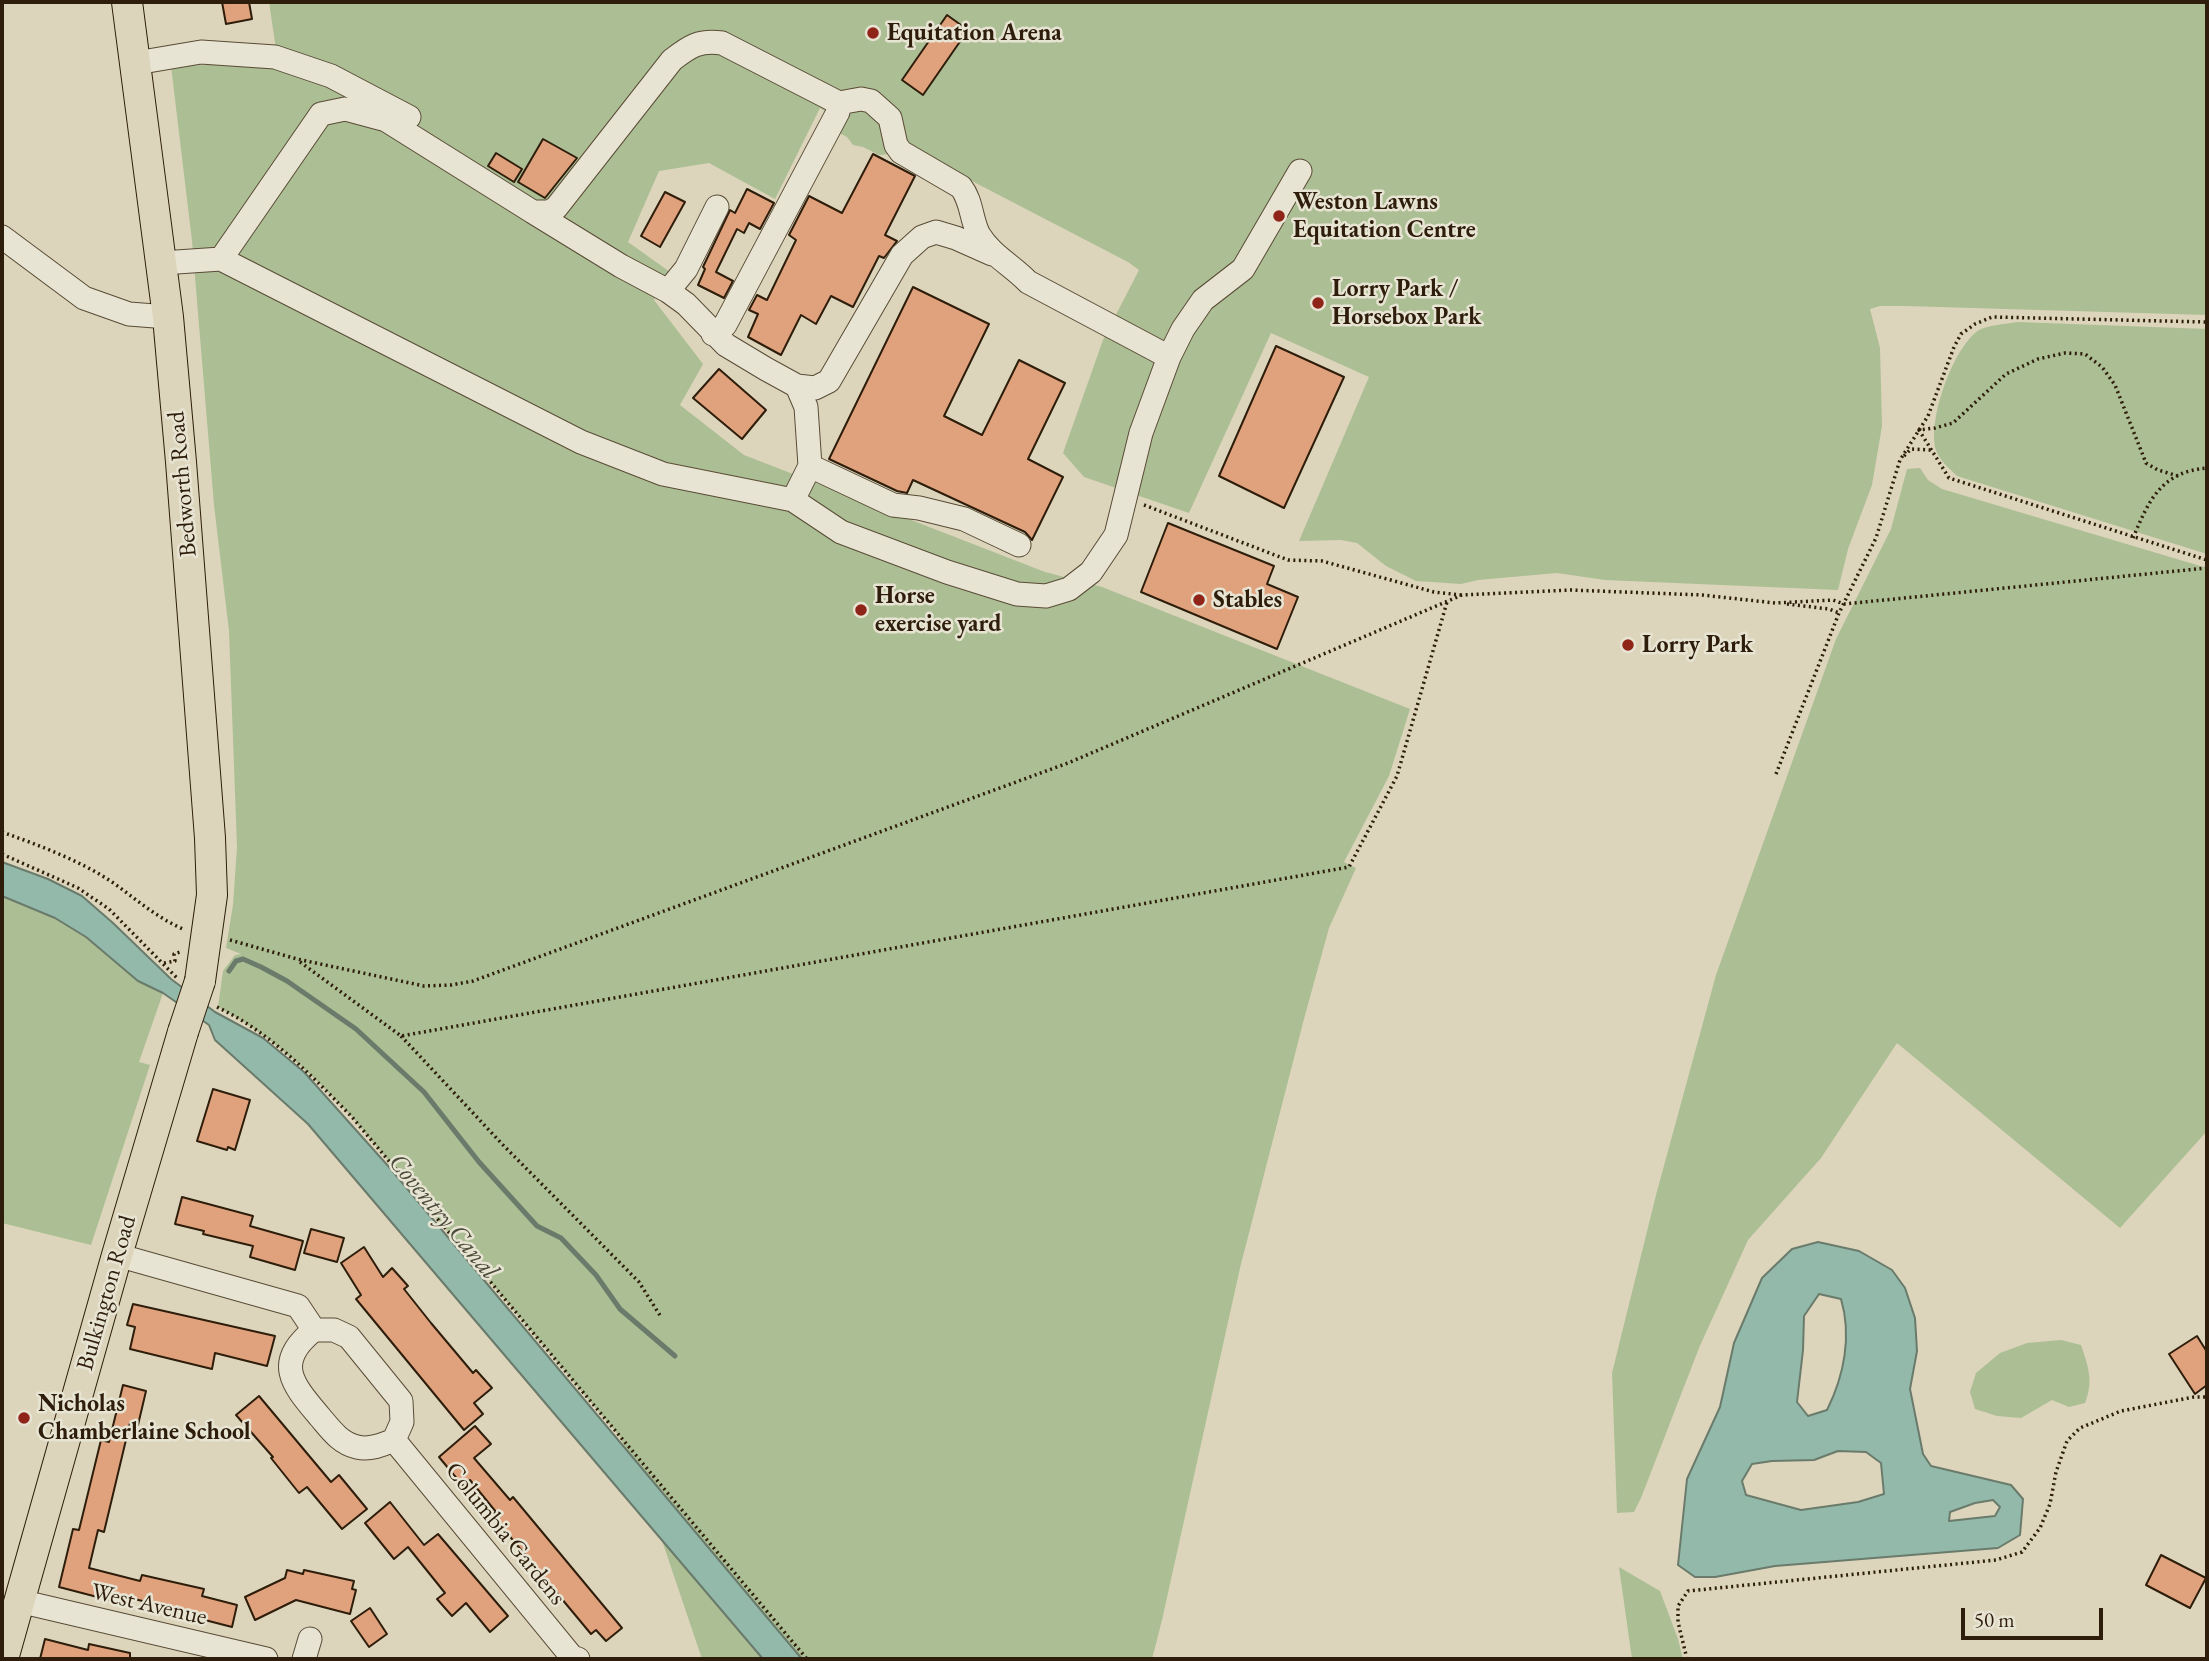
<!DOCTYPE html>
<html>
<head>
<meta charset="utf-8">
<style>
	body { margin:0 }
	#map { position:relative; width:2209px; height:1661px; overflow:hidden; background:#dcd5bb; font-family:"EB Garamond",serif }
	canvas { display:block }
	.frame { position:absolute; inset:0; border:4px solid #2d1d0a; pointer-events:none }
	.scale { position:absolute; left:1961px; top:1608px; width:142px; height:32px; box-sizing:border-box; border:4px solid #2d1d0a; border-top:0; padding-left:9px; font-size:21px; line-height:24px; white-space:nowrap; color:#2d1d0a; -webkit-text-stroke:5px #e8e4d3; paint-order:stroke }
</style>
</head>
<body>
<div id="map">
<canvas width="2209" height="1661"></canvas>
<div class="frame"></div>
<div class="scale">50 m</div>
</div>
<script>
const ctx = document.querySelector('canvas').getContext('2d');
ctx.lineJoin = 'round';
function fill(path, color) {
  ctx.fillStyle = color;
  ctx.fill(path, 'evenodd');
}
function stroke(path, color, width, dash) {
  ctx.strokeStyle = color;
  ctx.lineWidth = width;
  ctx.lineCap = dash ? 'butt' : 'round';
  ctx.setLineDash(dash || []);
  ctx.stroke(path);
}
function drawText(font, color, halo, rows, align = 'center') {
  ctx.font = font + ' "EB Garamond",serif';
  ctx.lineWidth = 5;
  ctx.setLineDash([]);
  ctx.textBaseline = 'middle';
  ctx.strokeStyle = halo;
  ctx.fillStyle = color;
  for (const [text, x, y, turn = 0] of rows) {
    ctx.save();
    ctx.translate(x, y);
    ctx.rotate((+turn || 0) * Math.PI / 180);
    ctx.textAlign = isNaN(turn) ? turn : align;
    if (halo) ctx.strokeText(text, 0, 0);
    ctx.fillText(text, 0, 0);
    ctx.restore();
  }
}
const green = new Path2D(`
	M269,2h1938v313l-302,-9h-25l-10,3 10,39 2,78 -10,59 -24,64 -10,41 -233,-10 -48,-7 -79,7 -17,4 -29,-2 -16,-1 -30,-15 -29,-23 -16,-3 -42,1 70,-164 -98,-44 -82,180 -105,-36 -21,-24 40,-113 36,-70 -11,-8 -212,-110 -37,3 -16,-8 -10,-2 -6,-8 -20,-10 5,-11 -12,-8 -45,91 -66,-36 -50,8 -31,71 42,30 -16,28 49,64 -23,41 64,50 301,117 57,15 308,122 -21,67 -45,86 12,6 -27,60 -25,91 -64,249 -78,352 -10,39h-450l-54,-160 -28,-62 -268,-320c-40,-43 -81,-82 -134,-110l5,-36 12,-16 6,-1 -15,-6 7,-43 4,-58 -8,-216 -15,-126 -22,-264 -21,-175 107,-3z
	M2017,322l190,7v225l-250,-78c-8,-8 -17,-15 -21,-26 -9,-29 17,-103 43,-120 10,-5 27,-6 38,-8z
	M1920,468l8,12 14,9 265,79v563l-87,97 -223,-185 -76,115 -73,82 -49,108 -58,150 -7,14 -17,1 -5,-140 44,-178 60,-220 120,-336 55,-110 16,-60z
	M2,896l53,22 31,19 52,44 25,12 -24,69 11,3 -59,180 -89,-22z
	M2061,1340l20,5c7,21 13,36 4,58l-16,4 -17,-7 -31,18 -24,-2 -22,-7 -5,-17 6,-19 24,-20 27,-10z
	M1619,1567l41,24 18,48 5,20h-51z`);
const water = new Path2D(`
	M2,862l46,17 34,17 31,27 58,56 44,33 48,26 41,34 85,95 413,492h-39l-455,-535 -93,-84 -6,-15 -46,-32 -25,-12 -52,-44 -31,-19 -53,-22z
	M1818,1242l41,9 33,19 13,18 10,30 2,33 -7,38 13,65 8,12 80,19 12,14 -3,36 -22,13 -223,18 -60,11h-20l-17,-12 9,-86 33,-72 14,-64 28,-65 30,-29zM1819,1294l22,5c11,37 3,77 -14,111l-19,6 -11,-14 6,-52 1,-34zM1838,1451l28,1 15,11 3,31 -26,8 -57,8 -55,-15 -4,-14 10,-17 20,-3 42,-1zM1993,1500l7,7 -5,9 -46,5 1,-9 25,-9z`);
const stream = new Path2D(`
	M229,971l7,-10 7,-2 18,8 26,14 69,48 68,63 55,70 58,64 24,12 35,37 24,34 55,47`);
const building = new Path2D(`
	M222,2h27l3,17 -26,5z
	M947,15l21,15 -45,65 -21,-15z
	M543,139l34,19 -32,40 -27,-16z
	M496,153l26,16 -8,13 -26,-16z
	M873,154l42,22 -30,59 12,6 -13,17 -5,-2 -26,51 -22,-11 -15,28 -15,-9 -20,40 -33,-18 10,-23 -9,-4 8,-15 10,5 29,-60 -7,-5 20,-39 33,17z
	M747,189l27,14 -14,26 -11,-6 -5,10 -7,-4 -21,43 17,9 -9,17 -26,-13 7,-16 -2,-2 27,-57 5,3z
	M665,192l20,10 -25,45 -19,-11z
	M913,287l76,37 -45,92 38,19 37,-75 46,23 -37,76 35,18 -31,63 -7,-8 -112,-52 -6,13 -10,-2 -68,-32z
	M1276,346l68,31 -60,131 -65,-32z
	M719,369l47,41 -24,29 -49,-41z
	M1168,523l106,43 -7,18 31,13 -21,52 -136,-57z
	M213,1089l37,11 -15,50 -7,-3 -1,3 -30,-9z
	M182,1197l71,19 -3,10 53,15 -8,29 -45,-13 3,-11 -50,-12 1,-3 -29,-7z
	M311,1229l33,9 -7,24 -33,-9z
	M364,1247l19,30 9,-9 16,18 -4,3 27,34 42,50 3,-3 16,18 -18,15 9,11 -19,16 -108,-131 5,-4 -20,-32z
	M133,1304l142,32 -8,30 -52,-13 -3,16 -82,-20 5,-22 -8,-2z
	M2197,1336l10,16v33l-12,9 -26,-40z
	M123,1385l23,6 -8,34 -8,-2 -26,109 -6,-2 -9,38 51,13 2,-6 62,14 -2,7 35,9 -5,22 -31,-8 1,-4 -72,-17 -2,7 -69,-18 14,-58 6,1 22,-90 8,2z
	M259,1396l72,86 8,-7 28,34 -25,20 -35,-42 -8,6 -28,-35 2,-1 -37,-42z
	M475,1426l16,18 -17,14 36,42 3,-3 109,131 -16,13 -10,-11 -5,4 -99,-119 4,-3 -26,-32 -7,6 -24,-29z
	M390,1502l34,43 14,-11 70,82 -18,16 -24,-29 -14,13 -15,-17 8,-6 -37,-46 -14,12 -29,-36z
	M2161,1555l45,23 -16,30 -44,-23z
	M287,1570l16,4 1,-4 50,11 -2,8 4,1 -6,24 -54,-14 -41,20 -10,-23 40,-19z
	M370,1608l17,26 -18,13 -18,-26z
	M45,1639l43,11 1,-6 41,9v6h-90z`);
const path = new Path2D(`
	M1904,456l7,-7 20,1
	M2178,476l-20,-6 -12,-7 -31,-78 -13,-18 -17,-13 -20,-1 -27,6 -32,15 -53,49 -18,5 -16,2 30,48 258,82
	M1144,505l144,55 34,1 112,31 27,3
	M2133,538c16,-38 28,-66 74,-70
	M1787,604l42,5 10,4
	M1776,774l63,-161 37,-75 24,-78 28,-44 26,-69 7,-13 14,-10 17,-7 215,5
	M2,832c36,13 77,28 110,50 24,17 45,36 73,48
	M2,854l76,34 31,21 68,69
	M230,940l67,19 127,27 27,-1 22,-4 595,-218 394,-168 109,-5 131,5 73,8 58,-3 11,4 363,-36
	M300,962l101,74 948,-169 48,-91 50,-174
	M164,963l11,-2 -1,-7 6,-2
	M217,1007c53,25 94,68 135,110l455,542
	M401,1036l102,109 136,137 22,35
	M1687,1659l-9,-37v-16l10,-15 308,-31 26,-8 18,-24 10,-24 6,-32 11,-31 13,-13 41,-17 73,-14h13`);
const minor = new Path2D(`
	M136,63l65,-11 74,5 56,19 78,41
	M533,212l88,54 47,25 18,13 40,41 40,24 31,17 18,2 14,-7 73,-126 20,-18 14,-5 20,6 36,16
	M2,237l82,61 45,16 39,3
	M162,263l59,-4 100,-145 24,-5 41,11 147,92h16l7,-4 116,-148c18,-14 27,-20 50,-17l117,60 22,-4 10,2 19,17 6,27 5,7 60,35c11,14 10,33 18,48 12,20 34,31 49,47l141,75 -28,76 -25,102 -25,37 -22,17 -23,7 -29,-2 -70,-22 -106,-40 -48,-32 -130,-26 -82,-32 -360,-183
	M668,291l18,-22 31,-62
	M713,334l12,-9 113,-213 1,-9
	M1169,357l14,-28 20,-29 40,-31 57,-98
	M810,466l83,39 26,3 45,11 55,26
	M793,500l17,-34 -4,-59 -9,-21
	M117,1255l181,51 16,24h20l15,7 52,64 1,21 -8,18 178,217 6,2
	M314,1330c-42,33 -20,56 6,87 11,13 20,26 37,30 13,3 25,-2 37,-7
	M19,1601l247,58
	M304,1659l6,-20`);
const major = new Path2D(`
	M127,2l41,315 13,145 29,376 2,57 -12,86
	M3,1659l114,-404 66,-223`);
const majorBridge = new Path2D(`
	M183,1032l17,-51`);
const markers = [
	[873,33,7,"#8f2418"],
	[1279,216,7,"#8f2418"],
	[1318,303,7,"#8f2418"],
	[1199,600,7,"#8f2418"],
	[861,610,7,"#8f2418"],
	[1628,645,7,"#8f2418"],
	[24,1418,7,"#8f2418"]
];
const poiNames = [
	["Equitation Arena",887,33],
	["Weston Lawns",1293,202],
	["Equitation Centre",1293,230],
	["Lorry Park /",1332,289],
	["Horsebox Park",1332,317],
	["Horse",875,596],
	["exercise yard",875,624],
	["Stables",1213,600],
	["Lorry Park",1642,645],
	["Nicholas",38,1404],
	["Chamberlaine School",38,1432]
];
const streetNames = [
	["Bedworth Road",183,484,-95],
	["Bulkington Road",107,1293,-74],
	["Columbia Gardens",505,1534,51],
	["West Avenue",149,1605,13]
];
const waterNames = [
	["Coventry Canal",443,1217,50]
];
fill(green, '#acbe94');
fill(water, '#93b9ab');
stroke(water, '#6a7b6b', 2);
stroke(stream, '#6a7b6b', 5);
fill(building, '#e0a17d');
stroke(building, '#2d1d0a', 2);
stroke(minor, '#594b36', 25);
stroke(major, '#2d1d0a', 32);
stroke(path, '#2d1d0a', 3.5, [2, 3.5]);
stroke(minor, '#e8e4d3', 23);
stroke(major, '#dcd5bb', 30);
stroke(majorBridge, '#2d1d0a', 32, []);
stroke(majorBridge, '#dcd5bb', 30);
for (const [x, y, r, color] of markers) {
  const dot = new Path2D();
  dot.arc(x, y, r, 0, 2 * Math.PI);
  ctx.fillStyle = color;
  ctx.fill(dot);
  stroke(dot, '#e8e4d3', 2.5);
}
drawText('bold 24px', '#2d1d0a', '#e8e4d3', poiNames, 'left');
drawText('24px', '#2d1d0a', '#e8e4d3', streetNames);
drawText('italic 26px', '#4c4c3a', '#e8e4d3', waterNames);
</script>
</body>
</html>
